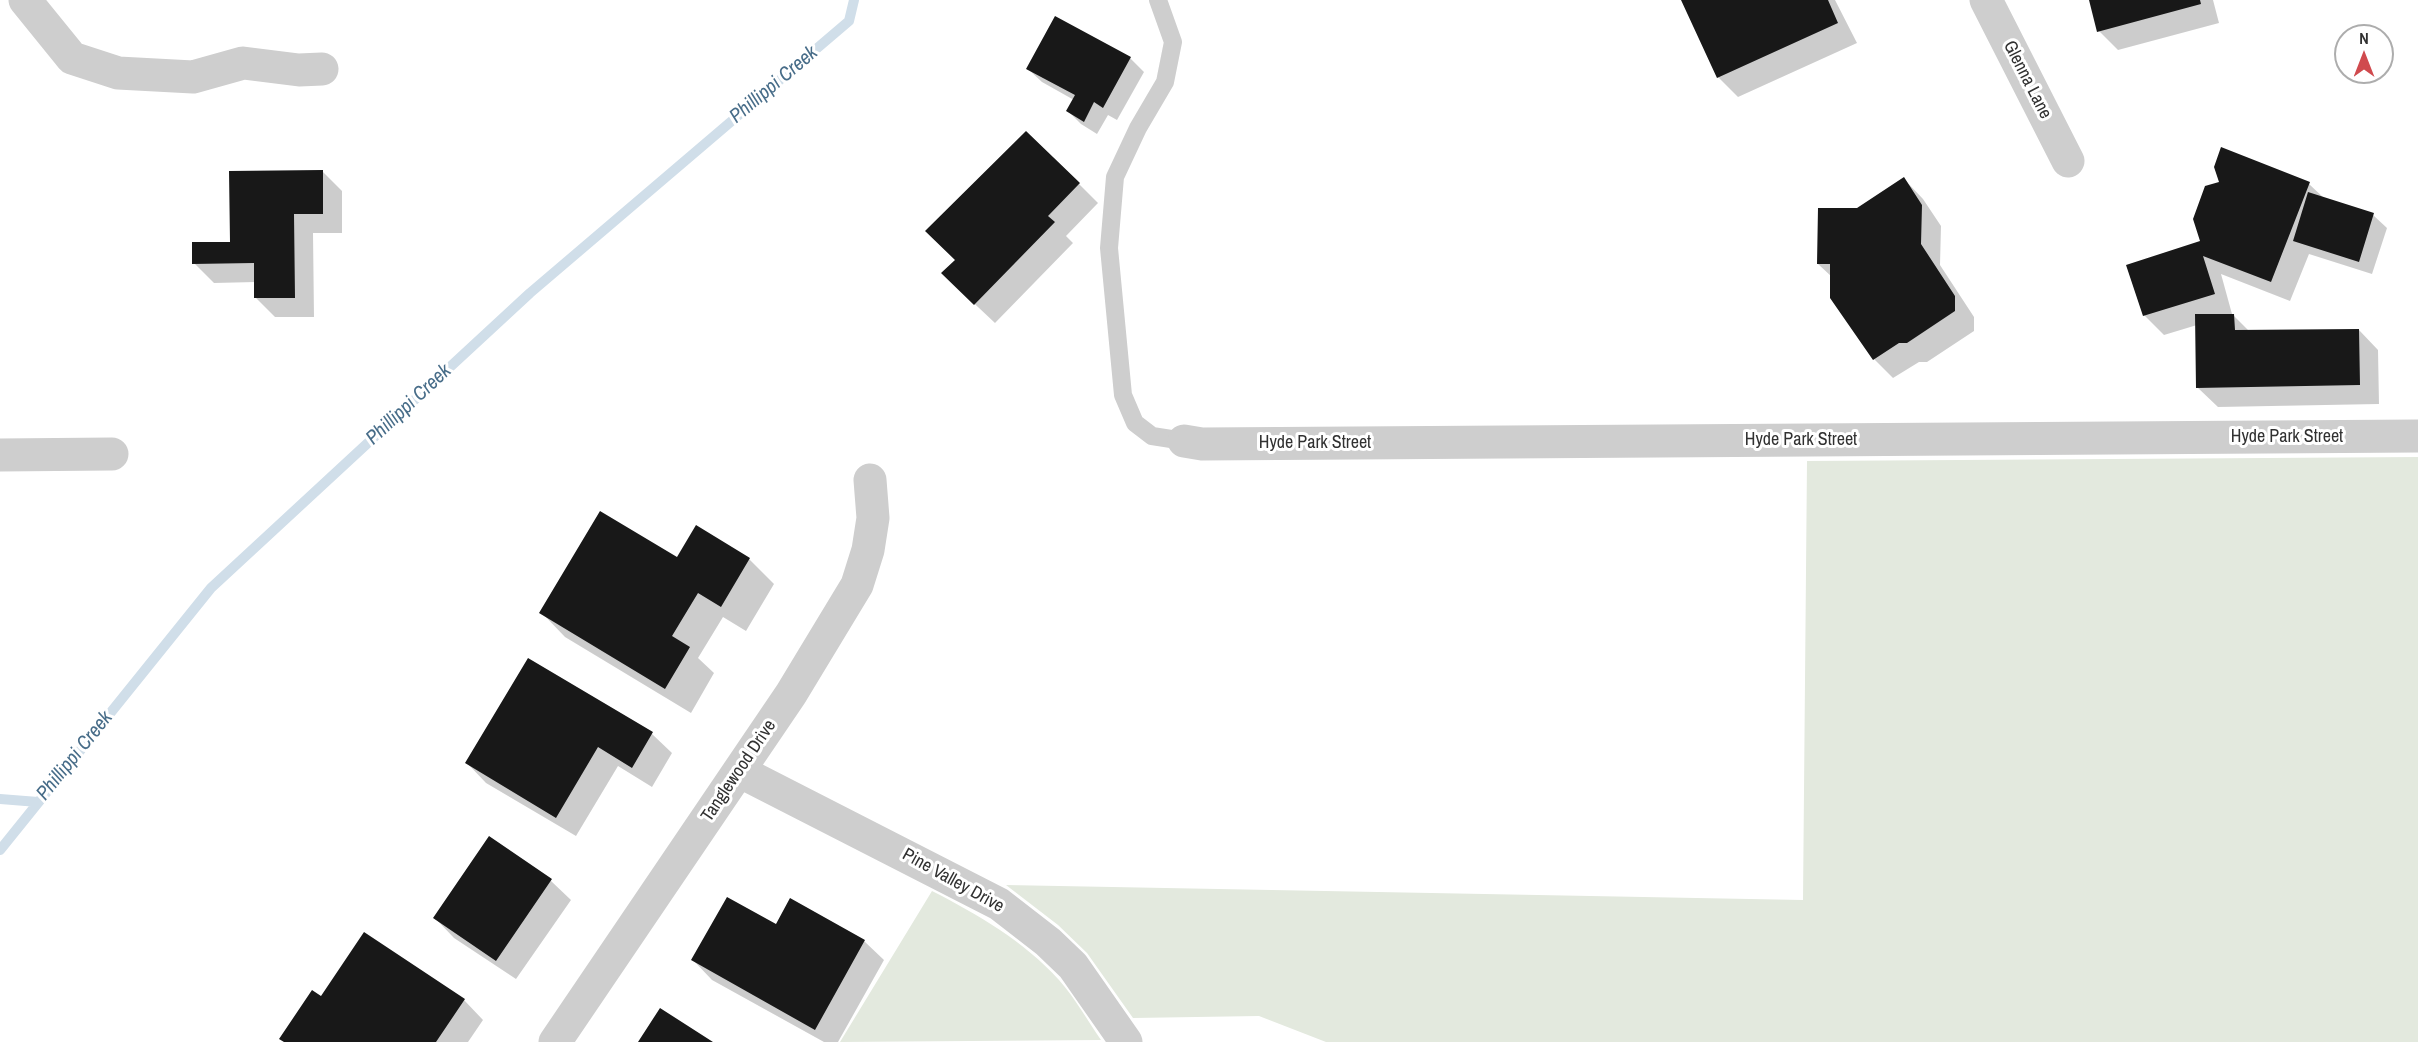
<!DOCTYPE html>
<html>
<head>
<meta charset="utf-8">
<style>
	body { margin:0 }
	#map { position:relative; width:2418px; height:1042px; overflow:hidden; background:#fff; font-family:"Archivo Narrow",sans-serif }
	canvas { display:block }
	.north { position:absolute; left:2334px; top:24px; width:60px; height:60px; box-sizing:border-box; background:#fff; border:2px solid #adadad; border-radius:50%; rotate:0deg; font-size:16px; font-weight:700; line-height:24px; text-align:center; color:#313131 }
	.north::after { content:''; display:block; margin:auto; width:21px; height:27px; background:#d04a4e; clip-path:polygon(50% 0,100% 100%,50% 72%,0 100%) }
</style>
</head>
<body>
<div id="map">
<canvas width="2418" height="1042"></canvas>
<div class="north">N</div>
</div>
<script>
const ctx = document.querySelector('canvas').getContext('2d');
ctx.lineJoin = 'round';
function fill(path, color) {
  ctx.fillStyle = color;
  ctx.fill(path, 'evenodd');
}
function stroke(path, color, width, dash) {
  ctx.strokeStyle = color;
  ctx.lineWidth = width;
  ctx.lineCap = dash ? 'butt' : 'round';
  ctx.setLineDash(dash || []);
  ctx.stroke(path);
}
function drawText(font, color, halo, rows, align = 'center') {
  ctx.font = font + ' "Archivo Narrow",sans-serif';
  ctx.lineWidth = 6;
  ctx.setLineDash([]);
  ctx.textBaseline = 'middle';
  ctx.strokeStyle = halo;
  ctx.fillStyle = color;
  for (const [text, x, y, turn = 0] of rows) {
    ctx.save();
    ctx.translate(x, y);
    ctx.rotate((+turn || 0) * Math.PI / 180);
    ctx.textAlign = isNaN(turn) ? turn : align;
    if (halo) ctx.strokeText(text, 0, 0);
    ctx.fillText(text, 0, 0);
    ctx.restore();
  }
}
const green = new Path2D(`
	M2418,457v585h-1092l-67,-26 -126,2 -46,-65 -29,-28 -52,-40 797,15 4,-439z
	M932,891c45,23 92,50 127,89 16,18 29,41 42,60l-261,2z`);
const shadow = new Path2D(`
	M1682,0h153l22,43 -119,54 -20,-20z
	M2090,0h123l6,23 -101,27 -19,-19z
	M1056,18l74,40 14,14 -27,48 -9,-5 -11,19 -16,-10 -13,-13 6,-11 -32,-18 -14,-13z
	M322,171l20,20v42h-29l1,84h-39l-19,-19v-16l-42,1 -20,-20 37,-19z
	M1904,179l19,20 18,27 -1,39 34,52v14l-47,31h-8l-26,16 -19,-19 -42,-82 -14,-13 40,-54z
	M1079,184l19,19 -32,33 7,7 -78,80 -33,-31 -5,-32z
	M2309,184l16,15 48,16 14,13 -15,46 -63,-20 -19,47 -69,-27 11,40 18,18 109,-2 19,20 1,54 -161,3 -20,-19 -1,-63 -33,10 -20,-20 58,-73z
	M696,527l53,32 25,25 -28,47 -23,-14 -25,41 16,15 -23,40 -126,-76 -24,-25 136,-53z
	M529,660l123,74 20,19 -20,34 -34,-21 -42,70 -90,-53 -19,-20z
	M489,838l62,43 20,19 -55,79 -62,-41 -19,-20z
	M776,926l88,15 20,19 -46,82h-14l-112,-62 -19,-20z
	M322,998l142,2 19,20 -15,22h-184z`);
const stream = new Path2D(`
	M0,799l38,3
	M0,850l211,-262 319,-295 319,-272 5,-21`);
const building = new Path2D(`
	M1681,0h147l10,23 -121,55z
	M2089,0h111l1,4 -104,28z
	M1055,16l76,41 -28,51 -9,-6 -10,20 -18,-11 9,-16 -49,-26z
	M1026,131l54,52 -32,33 7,6 -81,83 -33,-32 14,-13 -30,-29z
	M2221,147l89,35 -39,100 -68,-26 12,38 -72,22 -17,-51 74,-24 -7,-22 12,-33 14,-4 -5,-15z
	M323,170v44h-29l1,84h-41v-35l-62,1v-22h38l-1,-71z
	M1904,177l18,28 -1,39 34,52v15l-48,32h-8l-26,17 -43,-62v-34h-13l1,-56h39z
	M2308,192l66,21 -15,49 -66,-21z
	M2195,314h39l1,16 124,-1 1,56 -164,3z
	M600,511l77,46 19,-32 54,33 -29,49 -23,-14 -26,43 18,11 -25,42 -126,-76z
	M528,658l125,74 -21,36 -34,-21 -42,71 -91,-55z
	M489,836l63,43 -56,82 -63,-43z
	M727,897l49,27 14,-26 75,42 -50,90 -124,-70z
	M364,932l101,67 -29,43h-152l-5,-3 33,-49 9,6z
	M660,1008l53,34h-75z`);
const lane = new Path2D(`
	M1158,0l15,42 -8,40 -27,46 -23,49 -6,71 14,147 12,28 17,13 32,5`);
const street = new Path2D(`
	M25,0l47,58 46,15 75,4 50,-14 56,7 23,-1
	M1986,0l82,161
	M1184,441l18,3 1216,-8
	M0,455l112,-1
	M739,771l260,133 49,38 25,24 53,76
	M555,1042l236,-348 66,-109 11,-35 5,-32 -3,-38`);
const streetNames = [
	["Glenna Lane",2027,80,63],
	["Hyde Park Street",2287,437],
	["Hyde Park Street",1801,440],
	["Hyde Park Street",1315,443],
	["Tanglewood Drive",739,771,-56],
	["Pine Valley Drive",953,881,29]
];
const waterNames = [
	["Phillippi Creek",774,85,-40],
	["Phillippi Creek",409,405,-43],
	["Phillippi Creek",75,756,-51]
];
fill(green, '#e3e9de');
fill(shadow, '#0003');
stroke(stream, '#d0dee9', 10);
fill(building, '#181818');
stroke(lane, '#cecece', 18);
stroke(street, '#cecece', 33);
drawText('18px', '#313131', '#fff', streetNames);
drawText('italic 20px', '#486d89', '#fff', waterNames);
</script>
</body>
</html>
